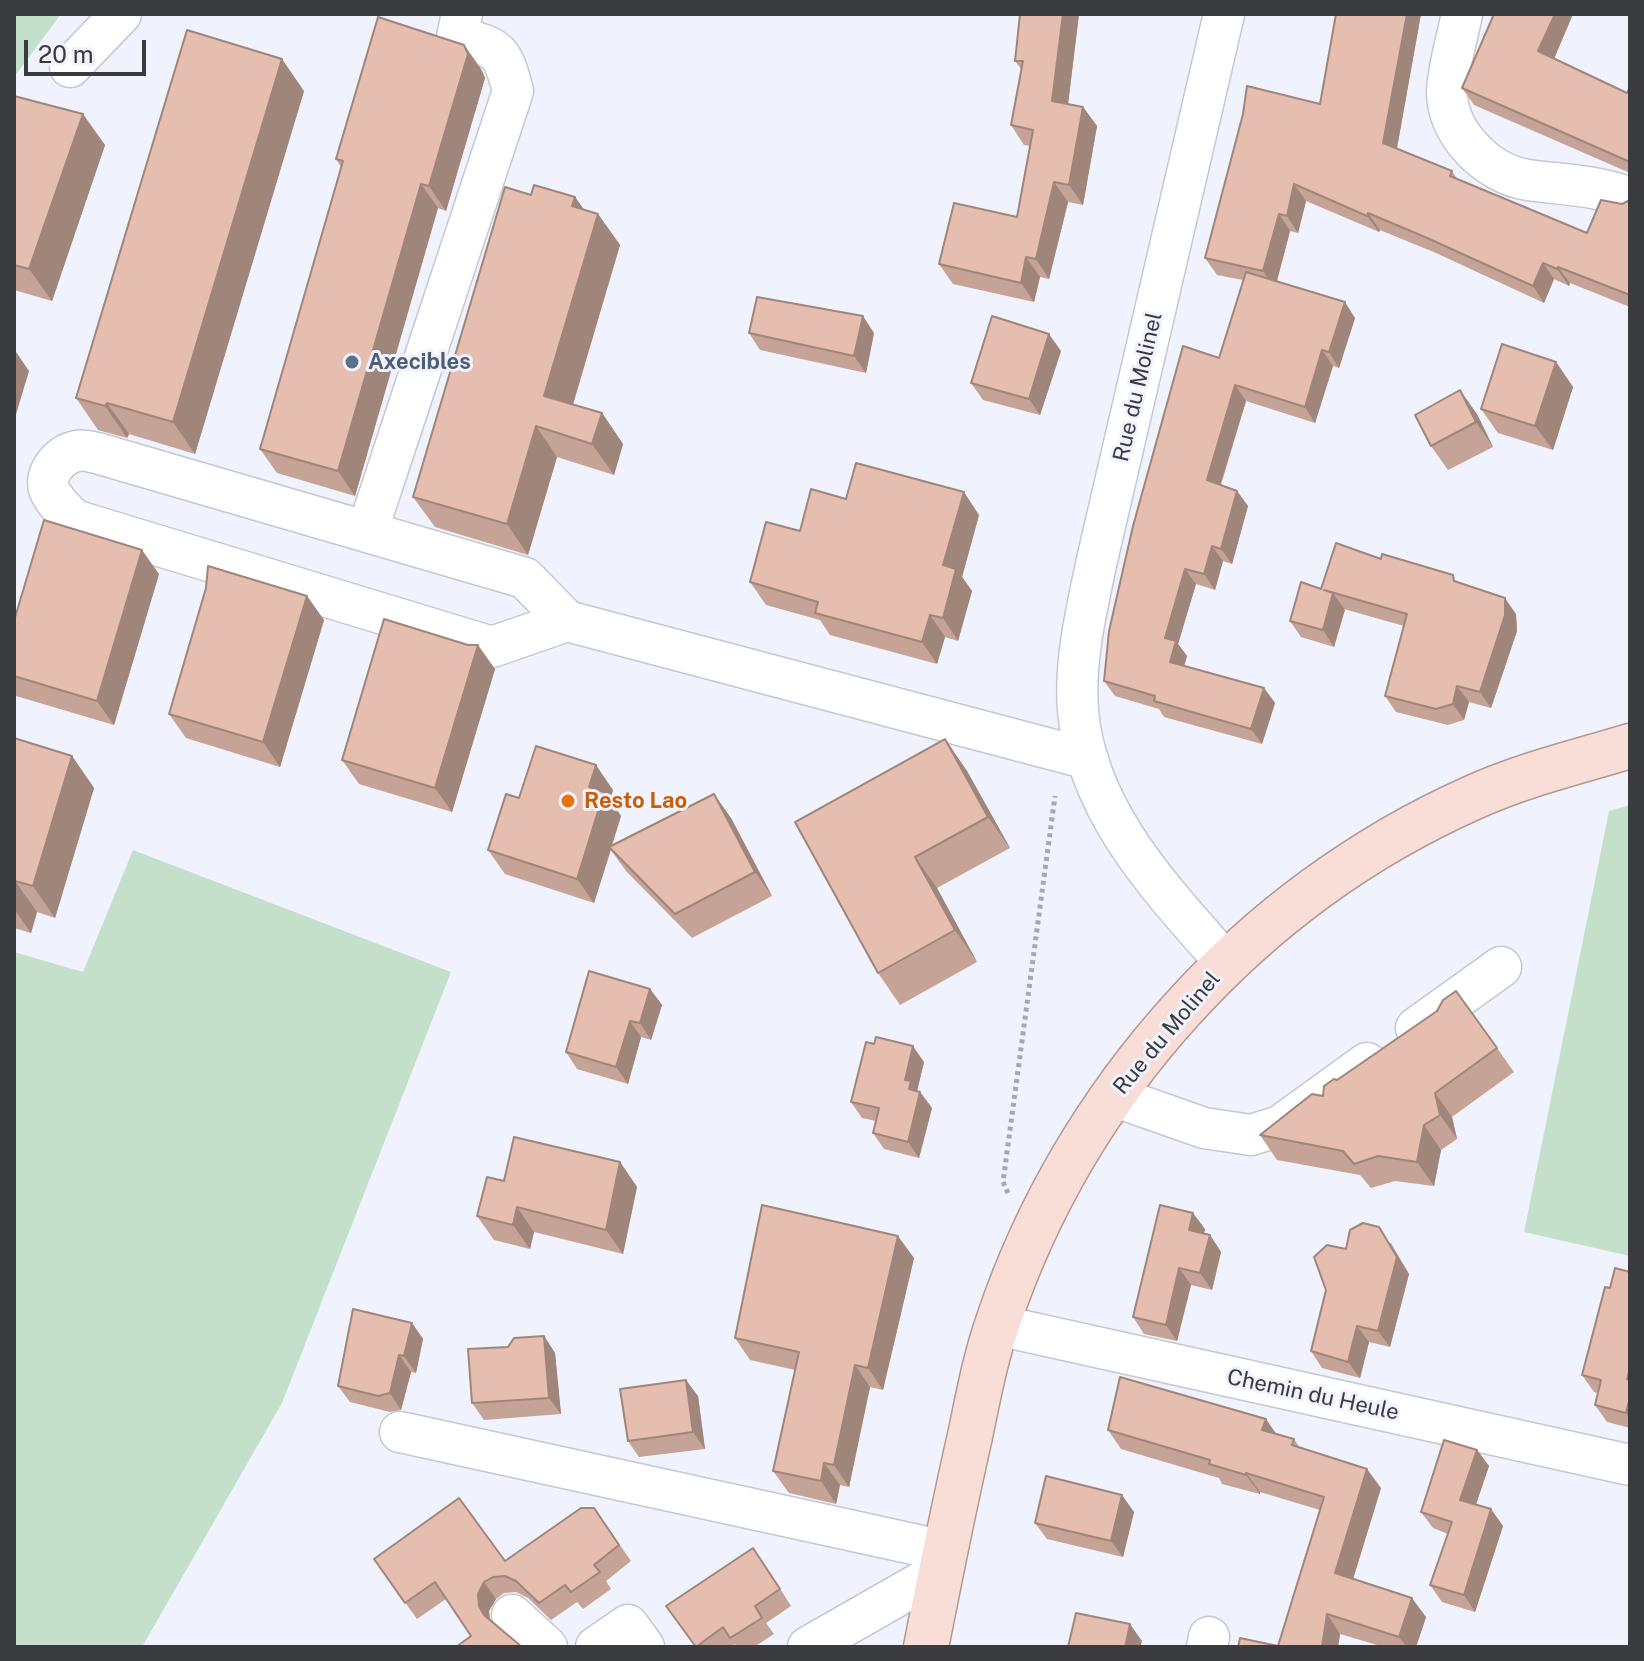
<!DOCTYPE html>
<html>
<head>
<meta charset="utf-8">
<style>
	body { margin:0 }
	#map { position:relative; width:1644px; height:1661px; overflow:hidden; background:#f0f3fd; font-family:"Public Sans",sans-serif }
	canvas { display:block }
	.frame { position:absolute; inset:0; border:16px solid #3a3b3f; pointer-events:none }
	.scale { position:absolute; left:24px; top:40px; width:122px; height:36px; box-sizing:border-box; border:4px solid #3a3b3f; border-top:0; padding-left:10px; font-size:24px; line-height:28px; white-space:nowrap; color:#3a3b3f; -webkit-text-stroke:6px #f0f3fd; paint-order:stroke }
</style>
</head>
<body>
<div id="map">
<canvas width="1644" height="1661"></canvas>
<div class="frame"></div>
<div class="scale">20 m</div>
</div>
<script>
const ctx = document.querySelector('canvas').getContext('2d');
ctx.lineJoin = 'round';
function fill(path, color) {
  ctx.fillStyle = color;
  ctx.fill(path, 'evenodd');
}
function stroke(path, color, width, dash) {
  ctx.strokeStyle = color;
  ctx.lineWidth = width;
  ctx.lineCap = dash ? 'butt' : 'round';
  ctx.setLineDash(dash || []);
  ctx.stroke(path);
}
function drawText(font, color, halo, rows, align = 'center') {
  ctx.font = font + ' "Public Sans",sans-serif';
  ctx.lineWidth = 6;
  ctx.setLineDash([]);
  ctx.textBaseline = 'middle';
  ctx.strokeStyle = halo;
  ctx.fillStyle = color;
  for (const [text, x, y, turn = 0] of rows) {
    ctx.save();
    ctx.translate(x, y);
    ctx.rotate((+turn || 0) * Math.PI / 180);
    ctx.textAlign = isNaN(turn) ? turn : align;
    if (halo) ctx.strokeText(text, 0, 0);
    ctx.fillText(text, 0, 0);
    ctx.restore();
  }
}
const green = new Path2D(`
	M14,14h47l-47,63z
	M1630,805v451l-106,-24 85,-421z
	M133,850l318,122 -169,431 -140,244h-128v-695l69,20z`);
const path = new Path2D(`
	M1008,1193l-5,-11 52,-386`);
const minor = new Path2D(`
	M1224,14l-127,546c-10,48 -23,100 -19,150 8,102 85,181 148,253
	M1462,14c-5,25 -14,53 -15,78 0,42 41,82 81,88 36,5 68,5 102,18
	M70,67l51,-53
	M367,532l146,-441c-11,-43 -15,-43 -56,-54l5,-23
	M567,621l-75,26 -418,-127c-9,-9 -20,-18 -25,-31 -5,-17 12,-35 28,-38 7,-2 13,1 20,2l428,125 42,43 521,138
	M1416,1028l85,-61
	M1113,1096l91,32 47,7 29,-9 87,-63
	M997,1325l633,140
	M400,1432l545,119
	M512,1615l35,32
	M596,1647l32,-22 16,22
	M808,1647l133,-76
	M1207,1647l2,-10`);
const major = new Path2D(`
	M926,1647c14,-71 28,-141 44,-211 8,-38 15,-77 28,-114 77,-230 252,-425 474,-524 50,-23 105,-36 158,-52`);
const wall = new Path2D(`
	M1020,14h59l-11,90 15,3 14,19 -14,79 -15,-3 -19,77 -9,-2 -6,25 -81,-18 -14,-20 78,-47 13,-71 -6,-1 -13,-20 10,-56 -6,-8z
	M1336,14h85l-24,134 55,23 6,9 129,53 35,-29 8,-4v107l-60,-24 -1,3 -15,-7 -10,24 -108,-50 -56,-23 -1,2 -73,-31 -8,32 -8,-2 -13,50 78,37 -16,50 -6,-2 -18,57 -69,-22 -25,84 16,6 11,15 -16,58 -9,-3 -8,29 -19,-6 -18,60 9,12 -3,10 80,22 11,15 -13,41 -98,-27 -5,-8 -44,-13 -11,-15 115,-323 24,-78 -26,-5 -12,-17 115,-154z
	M1494,14h79l-19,45 73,34 3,-6v86l-156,-68 -12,-17z
	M464,45l17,24 4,9 -39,133 -8,-3 -83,288 -78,-23 -17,-24 81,-282 -5,-8z
	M304,91l-109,363 -66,-20 -2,4 -29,-8 -22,-32z
	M14,96l91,49 -53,156 -38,-11z
	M531,195l44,2 9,13 14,4 22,31 -47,160 29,8 21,31 -9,31 -57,-18 -29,98 -93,-28 -22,-30z
	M749,333h125l-8,40 -106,-23z
	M1061,351l-21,64 -57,-15 -12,-17z
	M1556,362l17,25 -20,63 -55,-17 -17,-24z
	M1477,414l16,33 -45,23 -17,-24z
	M846,499l133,16 -17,62 10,14 -14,50 -13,-4 -8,27 -107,-29 -10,-15 -54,-15 -16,-23 50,-51z
	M1381,559l78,23 57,32 1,17 -26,77 -22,-6 -5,18 -16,5 -52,-13 -11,-16 19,-70 -60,-17 -10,38 -33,-10 -11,-16 31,-32z
	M159,574l-45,151 -98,-29 -2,-3v-72z
	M307,596l17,24 -44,147 -94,-29 -17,-24z
	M468,645l27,24 -43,143 -93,-28 -17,-24z
	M14,738l58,18 22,32 -39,130 -18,-6 -6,21 -17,-5z
	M945,739l22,32 43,77 -73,40 40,74 -77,43 -22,-32z
	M613,790l-3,10 11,16 -9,29 119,-27 41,78 -80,42 -66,-67 -15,-21 -17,53 -89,-29 -17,-24 31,-52z
	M650,989l12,16 -11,35 -10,-3 -13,47 -51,-15 -11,-17z
	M1497,1048l17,24 -62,45 5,22 -16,11 -7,36 -39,-5 -24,7 -11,-13 -83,-15 -17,-25 63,-39 14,-16z
	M924,1062l-7,29 3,1 12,16 -13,50 -35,-9 -11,-16 3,-12 -14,-3 -11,-16z
	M620,1162l17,25 -14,67 -89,-22 -4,17 -36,-9 -17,-24 27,-35z
	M1205,1229l-1,5 6,1 11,17 -9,38 -21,-5 -14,56 -33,-7 -11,-17z
	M1391,1243l18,31 -19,73 -21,-5 -9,36 -38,-10 -11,-17 35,-102z
	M914,1258l-31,132 -13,-3 -21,100 -9,-2 -4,19 -47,-11 -16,-22 22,-101 -45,-10 -15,-22z
	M1630,1272v156l-23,-6 -12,-17 3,-12 -4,-1 -12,-17 28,-87z
	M412,1323l11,16 -7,34 -5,-1 -10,38 -11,2 -40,-10 -12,-16z
	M544,1336l11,17 6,61 -77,6 -12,-17z
	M698,1396l7,53 -66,8 -11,-16z
	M1108,1430l168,4 18,5 6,9 81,40 -28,91 73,38 -10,30h-32l-44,-13 -2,13h-100l40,-1 42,-136 -60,-18v2l-38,-10 -3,-6 -98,-29z
	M1477,1450l12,16 -13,38 27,22 -28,86 -33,-10 -12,-17 18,-51 -15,-6 -12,-16z
	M594,1508l37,53 -25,20 5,8 -28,20 -6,-7 -26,18 -23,-22 -12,-6 -12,1 -8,6 -7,12 1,9 -19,16 -25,-37 -29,20 -43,-60 131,2z
	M1134,1512l-11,45 -76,-18 -12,-16z
	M765,1565l26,41 -25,17 8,11 -20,13h-17l-2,-3 -5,3h-34z`);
const shadedWall = new Path2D(`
	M1063,14h16l-13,107 -14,-20z
	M1407,14h14l-26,145 -12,-16z
	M1555,14h18l-23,54 -12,-17z
	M464,45l17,24 4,9 -39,133 -17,-25z
	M282,59l22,32 -109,363 -22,-32z
	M1083,107l14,19 -14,79 -14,-20z
	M83,114l22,31 -53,156 -23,-32z
	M1054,182l14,20 -19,77 -13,-20z
	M421,184l17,24 -83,288 -17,-25z
	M1294,184l12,17 -8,32 -11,-17z
	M575,197l20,28 3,-11 22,31 -54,182 -22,-31 28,-190z
	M1368,213l12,17 -1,2 -12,-16z
	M1279,214l11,17 -15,57 -12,-17z
	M1026,257l14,20 -6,25 -13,-19z
	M1543,263l11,16 -10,24 -11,-17z
	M1558,267l12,16 -1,3 -12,-17z
	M1345,302l10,16 -16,50 -10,-16z
	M863,316l11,17 -8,40 -12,-17z
	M1049,334l12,17 -21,64 -11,-16z
	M14,349l15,22 -15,50z
	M1322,350l11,16 -18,57 -10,-16z
	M1556,362l17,25 -20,63 -18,-24z
	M1235,385l11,16 -29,94 -10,-15z
	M1460,390l17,24 16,33 -17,-25z
	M107,403l22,31 -2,4 -22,-32z
	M602,413l21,31 -9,31 -22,-31z
	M536,426l21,31 -29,98 -21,-31z
	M1237,491l11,15 -16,58 -11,-15z
	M964,492l15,23 -17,62 10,14 -14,50 -15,-23v-53z
	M1212,546l11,15 -8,29 -11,-16z
	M142,550l17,24 -45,151 -17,-24z
	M1185,569l11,15 -18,60 9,12 -6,21 -11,-15 -5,-24z
	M1333,593l12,17 -11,37 -11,-17z
	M307,596l17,24 -44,147 -17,-25z
	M1505,598l11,16 1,17 -26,77 -11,-16z
	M930,615l15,22 -8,27 -15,-22z
	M478,645l17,24 -43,143 -17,-24z
	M1457,686l12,16 -5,18 -11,-16z
	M1264,688l11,15 -13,41 -11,-15z
	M945,739l22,32 43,77 -22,-31z
	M72,756l22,32 -39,130 -22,-32z
	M596,765l17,25 -3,10 11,16 -27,87 -17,-24 12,-92z
	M714,794l17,24 41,78 -17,-24z
	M915,857l22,31 40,74 -22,-32z
	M15,881l22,31 -6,21 -17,-24v-24z
	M650,989l12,16 -11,35 -11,-17z
	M630,1021l11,16 -13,47 -12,-17z
	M913,1046l11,16 -7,29 3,4v-3l12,16 -13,50 -11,-16 1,-53 -4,-9z
	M1435,1093l17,24 5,22 -17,-24z
	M1424,1125l17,25 -7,36 -17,-24z
	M620,1162l17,25 -14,67 -17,-24z
	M517,1207l17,25 -4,17 -17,-24z
	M1193,1213l12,16 -5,18 -11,-17z
	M1379,1227l30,47 -19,73 -12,-16z
	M1210,1235l11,17 -9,38 -12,-17z
	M898,1236l16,22 -31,132 -15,-22z
	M1179,1268l12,17 -14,56 -11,-16z
	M412,1323l11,16 -7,34 -12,-17z
	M1357,1326l12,16 -9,36 -12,-16z
	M544,1336l11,17 6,61 -12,-16z
	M399,1355l12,17 -10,38 -11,-17z
	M855,1365l15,22 -21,100 -15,-22z
	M686,1380l12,16 7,53 -12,-17z
	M1630,1397v22l-4,-6z
	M1266,1419l13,19 -17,-8z
	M1477,1450l12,16 -17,50 -12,-16z
	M824,1463l16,22 -4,19 -15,-23z
	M1367,1469l14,19 -32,104 -14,-19z
	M1246,1473l14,19v2l-14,-19z
	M1122,1495l12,17 -11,45 -12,-16z
	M1491,1509l12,17 -28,86 -11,-17z
	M484,1582l12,17 -7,12 1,12 -11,-17 -1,-12z
	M1412,1598l14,19 -10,30h-9l-8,-10z
	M1327,1614l13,20 -2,13h-16z
	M1130,1624l12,17 -2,6h-15z`);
const building = new Path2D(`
	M1020,14h43l-11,87 31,6 -14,78 -15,-3 -18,77 -10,-2 -5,26 -82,-19 15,-61 63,14 16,-87 -22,-5 12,-64h-8z
	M1336,14h71l-24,129 69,28 -2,5 137,57 14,-33 21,4 8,-4v95l-72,-28 -1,2 -14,-6 -10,23 -108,-49 -57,-24 -1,3 -73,-32 -7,32 -8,-2 -16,57 -58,-13 38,-144 4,-28 73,18z
	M1494,14h61l-17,37 89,42 3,-6v75l-168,-74z
	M378,17l86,28 4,9 -39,132 -8,-2 -83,287 -78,-22 83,-288 -7,-2z
	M187,30l95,29 -109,363 -66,-19 -2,3 -29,-8z
	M14,96l69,18 -54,155 -15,-4z
	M534,185l41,12 -3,9 26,8 -54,182 58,17 -10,31 -56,-18 -29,98 -94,-27 92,-310 26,8z
	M1246,272l99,30 -16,50 -7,-2 -17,57 -70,-22 -28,95 30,11 -16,58 -9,-3 -8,28 -19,-5 -20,69 11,3 -6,21 94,26 -13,41 -97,-28 1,-5 -51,-15 5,-50 24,-105 50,-180 36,12z
	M757,297l106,19 -9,40 -105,-23z
	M992,316l57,18 -20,65 -58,-16z
	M1502,344l54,18 -21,64 -54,-17z
	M1460,390l16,32 -45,24 -16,-31z
	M856,463l108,29 -21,73 13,4 -13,49 -13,-3 -8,27 -107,-29 3,-11 -68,-20 16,-60 34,9 11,-42 35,10z
	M44,520l98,30 -45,151 -83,-25v-55z
	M1336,543l45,16 1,-5 71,21 1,6 51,17v17l-25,77 -23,-6 -4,18 -17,5 -51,-13 22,-82 -83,-24 9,3 -10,37 -33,-9 11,-39 20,7z
	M208,566l99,30 -44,146 -94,-28 37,-126z
	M384,619l84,26h10l-43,143 -93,-28z
	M14,738l58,18 -39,130 -18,-5 -1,4z
	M945,739l43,78 -73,40 40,73 -77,43 -83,-151z
	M536,746l60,19 -7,22 15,5 -27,87 -89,-29 18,-56 13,4z
	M714,794l41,78 -80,42 -66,-67z
	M589,971l61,18 -10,34 -10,-2 -14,46 -50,-15z
	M1456,991l41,57 -62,45 5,22 -16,10 -7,37 -39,-6 -24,8 -11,-13 -83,-16 52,-41 11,2 1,-10 10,-7 3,1 100,-69 6,-11z
	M876,1037l37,9 -8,34 6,1 -2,8 11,3 -12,50 -35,-9 6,-25 -28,-6 15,-60 8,2z
	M514,1137l106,25 -14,68 -89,-23 -4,18 -36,-9 10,-39 17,4z
	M762,1205l136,31 -30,132 -13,-3 -21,100 -10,-2 -3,18 -48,-10 26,-119 -64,-14z
	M1160,1205l33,8 -4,17 21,5 -10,38 -21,-5 -13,57 -33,-8z
	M1363,1223l16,4 18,30 -19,74 -21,-5 -9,36 -37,-11 15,-61 -12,-33 13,-12 19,4 4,-19z
	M1615,1268l15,4v96l-3,11 3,1v17l-4,16 -31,-8 6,-25 -19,-5 23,-88 5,1z
	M353,1309l59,14 -8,33 -5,-1 -9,38 -12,3 -40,-10z
	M544,1336l5,62 -77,5 -4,-54 40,-2 6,-9z
	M1120,1377l146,42 -4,11 32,9 -2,6 75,24 -32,104 77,25 -13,39 -72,-23 -5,33h-84l2,-9 38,8 46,-149 -78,-24v2l-37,-11 1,-4 -102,-30z
	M686,1380l7,52 -65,9 -8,-52z
	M1444,1440l33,10 -17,50 31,9 -27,86 -34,-10 22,-63 -31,-10z
	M1046,1476l76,19 -11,46 -76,-18z
	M459,1498l46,63 76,-53h13l25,37 -25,20 6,7 -29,20 -6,-7 -26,18 -23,-22 -11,-5 -12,1 -9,5 -6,12 1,12 5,9 38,32h-66l15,-11 -36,-54 -30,21 -31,-44z
	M753,1548l27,41 -25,17 7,12 -32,20 -7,-11 -27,20 -30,-41z
	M1076,1613l54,11 -5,23h-57z`);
const markers = [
	[352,362,8,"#5c6f8a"],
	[568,801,8,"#e8710a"]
];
const serviceNames = [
	["Axecibles",368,362]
];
const streetNames = [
	["Rue du Molinel",1138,387,-77],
	["Rue du Molinel",1167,1033,-50],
	["Chemin du Heule",1313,1395,12]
];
const foodNames = [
	["Resto Lao",584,801]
];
fill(green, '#c5e0ca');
stroke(minor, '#c5c8d2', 43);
stroke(major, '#b49790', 47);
stroke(path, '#a5a8af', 5, [4, 4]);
stroke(minor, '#fff', 40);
stroke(major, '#f9ded7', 44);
fill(wall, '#c5a396');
fill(shadedWall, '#a0857a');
fill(building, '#e5beaf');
stroke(building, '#a0857a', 2);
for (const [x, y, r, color] of markers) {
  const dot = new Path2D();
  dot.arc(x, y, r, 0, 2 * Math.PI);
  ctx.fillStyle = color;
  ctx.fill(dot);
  stroke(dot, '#f0f3fd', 3);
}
drawText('bold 22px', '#4e5e75', '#f0f3fd', serviceNames, 'left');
drawText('22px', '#3a3b3f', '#f0f3fd', streetNames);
drawText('bold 22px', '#c56008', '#f0f3fd', foodNames, 'left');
</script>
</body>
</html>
